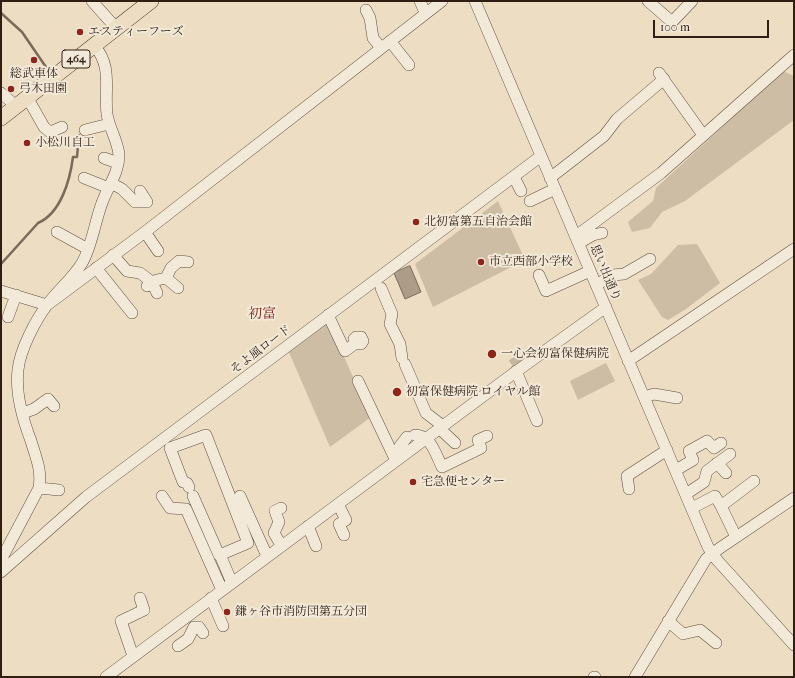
<!DOCTYPE html>
<html>
<head>
<meta charset="utf-8">
<style>
	body { margin:0 }
	#map { position:relative; width:795px; height:678px; overflow:hidden; background:#edddc3; font-family:"IM FELL French Canon",serif }
	canvas { display:block }
	.frame { position:absolute; inset:0; border:2px solid #301e15; pointer-events:none }
	.scale { position:absolute; left:653px; top:20px; width:116px; height:18px; box-sizing:border-box; border:2px solid #301e15; border-top:0; padding-left:5px; font-size:12px; line-height:14px; white-space:nowrap; color:#301e15; -webkit-text-stroke:3px #f3e9d8; paint-order:stroke }
</style>
</head>
<body>
<div id="map">
<canvas width="795" height="678"></canvas>
<div class="frame"></div>
<div class="scale">100 m</div>
</div>
<script>
const ctx = document.querySelector('canvas').getContext('2d');
ctx.lineJoin = 'round';
function fill(path, color) {
  ctx.fillStyle = color;
  ctx.fill(path, 'evenodd');
}
function stroke(path, color, width, dash) {
  ctx.strokeStyle = color;
  ctx.lineWidth = width;
  ctx.lineCap = dash ? 'butt' : 'round';
  ctx.setLineDash(dash || []);
  ctx.stroke(path);
}
function drawText(font, color, halo, rows, align = 'center') {
  ctx.font = font + ' "IM FELL French Canon","Noto Serif JP",serif';
  ctx.lineWidth = 4;
  ctx.setLineDash([]);
  ctx.textBaseline = 'middle';
  ctx.strokeStyle = halo;
  ctx.fillStyle = color;
  for (const [text, x, y, turn = 0] of rows) {
    ctx.save();
    ctx.translate(x, y);
    ctx.rotate((+turn || 0) * Math.PI / 180);
    ctx.textAlign = isNaN(turn) ? turn : align;
    if (halo) ctx.strokeText(text, 0, 0);
    ctx.fillText(text, 0, 0);
    ctx.restore();
  }
}
const green = new Path2D(`
	M783,71l11,5v44l-109,81 -23,11 -12,16 -18,4 -4,-10 25,-21 3,-13z
	M498,201l27,59 -92,47 -18,-43z
	M697,244l23,39 -34,26 -18,11 -6,-3 -24,-37 13,-6 27,-29z
	M328,321l43,96 -41,30 -42,-97z
	M606,363l9,18 -37,19 -8,-19z`);
const water = new Path2D(`
	M410,266l11,26 -16,7 -11,-26z`);
const stream = new Path2D(`
	M1,13l21,19 26,38
	M1,264l37,-41c23,-10 32,-43 35,-66h4l2,-22`);
const minorTunnel = new Path2D(`
	M512,365l11,-8`);
const minor = new Path2D(`
	M92,1l24,27
	M420,1l3,7 4,4
	M475,1l233,546 9,13 77,85
	M648,1l24,21 20,-21
	M366,10l4,8 3,20 8,10
	M390,41l19,24
	M659,73l44,62
	M1,93l15,13
	M27,97l17,30 6,5 12,-5
	M85,130l24,-6
	M104,158l14,5
	M514,177l7,14
	M84,178l25,10
	M550,178l54,-42 13,-17 47,-40
	M111,183l11,6 13,13h12l-7,-11
	M530,201l25,-12
	M57,232l31,17
	M145,232l13,19
	M576,236l85,-63 133,-118
	M579,243l14,-8 9,-2
	M113,255l14,16 13,2 12,9 5,11
	M96,268l36,45
	M539,275l7,16 44,-20
	M166,278l12,10
	M596,285l17,-10 11,-1 26,-15
	M147,286l10,-6 9,-2 5,-10 8,-7 9,1
	M381,288l11,26 -2,10 10,20 2,14
	M1,291l46,14 98,-73 297,-231
	M328,315l17,36 11,-8 5,1 2,-3 -2,-4h-5l-2,2 2,4
	M8,317l8,-22
	M628,361l166,-112
	M405,364l21,49 17,13
	M516,371l21,50
	M358,381l38,80
	M644,397l10,-3 23,4
	M23,413l11,-4 14,-10 6,7
	M440,429l15,14
	M415,435c16,0 21,20 27,32l39,-19 -3,-8 9,-4
	M400,458v-12l7,-9
	M717,463l9,10
	M676,470l17,-10 -4,-9 18,-10 7,7 7,-5
	M189,487l-2,-4 -4,-1 -13,-34 36,-13 42,108 -26,11 -1,3 -2,-2 -26,-59
	M39,488l20,2
	M629,489l-2,-13 40,-26
	M686,494l18,-12 3,-11 23,-17
	M162,496l8,12 16,1 36,81
	M240,496l27,60
	M338,504l8,16 -7,4 5,11
	M721,506l33,-25
	M281,508l-6,3 4,11 -5,11 7,12
	M692,508l23,-12 6,10 15,31
	M308,526l8,20
	M221,557l11,26
	M1,560l38,-72c3,-18 -3,-30 -8,-47 -8,-21 -16,-47 -13,-71 2,-20 17,-49 29,-65 11,-15 26,-27 35,-42 10,-17 13,-42 20,-60 6,-17 17,-30 17,-48 -1,-14 -10,-27 -12,-41 -3,-25 6,-47 -13,-69
	M1,572l85,-75 455,-341
	M211,598l12,28
	M668,621l15,13 17,-4 16,13
	M178,646l10,-7 6,-12h5l4,6
	M133,656l-12,-35 23,-11 -4,-12
	M106,677l404,-301 96,-69
	M594,677h1
	M635,677l71,-118 14,-11 74,-50`);
const highway = new Path2D(`
	M1,118l150,-117`);
const markers = [
	[80,32,4,"#8f2418"],
	[34,60,4,"#8f2418"],
	[11,89,4,"#8f2418"],
	[27,143,4,"#8f2418"],
	[416,222,4,"#8f2418"],
	[481,262,4,"#8f2418"],
	[492,354,5,"#8f2418"],
	[397,392,5,"#8f2418"],
	[413,482,4,"#8f2418"],
	[227,612,4,"#8f2418"]
];
const shields = [
	[76,59,28]
];
const shieldNames = [
	["464",76,59]
];
const poiNames = [
	["エスティーフーズ",88,32],
	["総武車体",34,74,"center"],
	["弓木田園",19,89],
	["小松川自工",35,143],
	["北初富第五自治会館",424,222],
	["市立西部小学校",489,262],
	["一心会初富保健病院",501,354],
	["初富保健病院 ロイヤル館",406,392],
	["宅急便センター",421,482],
	["鎌ヶ谷市消防団第五分団",235,612]
];
const streetNames = [
	["思い出通り",605,273,67],
	["そよ風ロード",261,350,-37]
];
const quarterNames = [
	["初富",262,315]
];
fill(green, '#cdbda5');
fill(water, '#ad9c88');
stroke(water, '#7b6a5a', 1);
stroke(stream, '#7b6a5a', 2.5);
stroke(minorTunnel, '#c7b7a0', 11, [11, 5.5]);
stroke(minor, '#5f4e40', 12);
stroke(highway, '#301e15', 16);
stroke(minor, '#f3e9d8', 11);
stroke(highway, '#edddc3', 15);
for (const [x, y, r, color] of markers) {
  const dot = new Path2D();
  dot.arc(x, y, r, 0, 2 * Math.PI);
  ctx.fillStyle = color;
  ctx.fill(dot);
  stroke(dot, '#f3e9d8', 1.5);
}
for (const [x, y, w] of shields) {
  const box = new Path2D();
  box.roundRect(x - w / 2, y - 9, w, 18, 3);
  ctx.fillStyle = '#f3e9d8';
  ctx.fill(box);
  stroke(box, '#301e15', 1);
}
drawText('bold 11px', '#301e15', null, shieldNames);
drawText('12px', '#301e15', '#f3e9d8', poiNames, 'left');
drawText('12px', '#301e15', '#f3e9d8', streetNames);
drawText('14px', '#7a1f14', '#f3e9d8', quarterNames);
</script>
</body>
</html>
